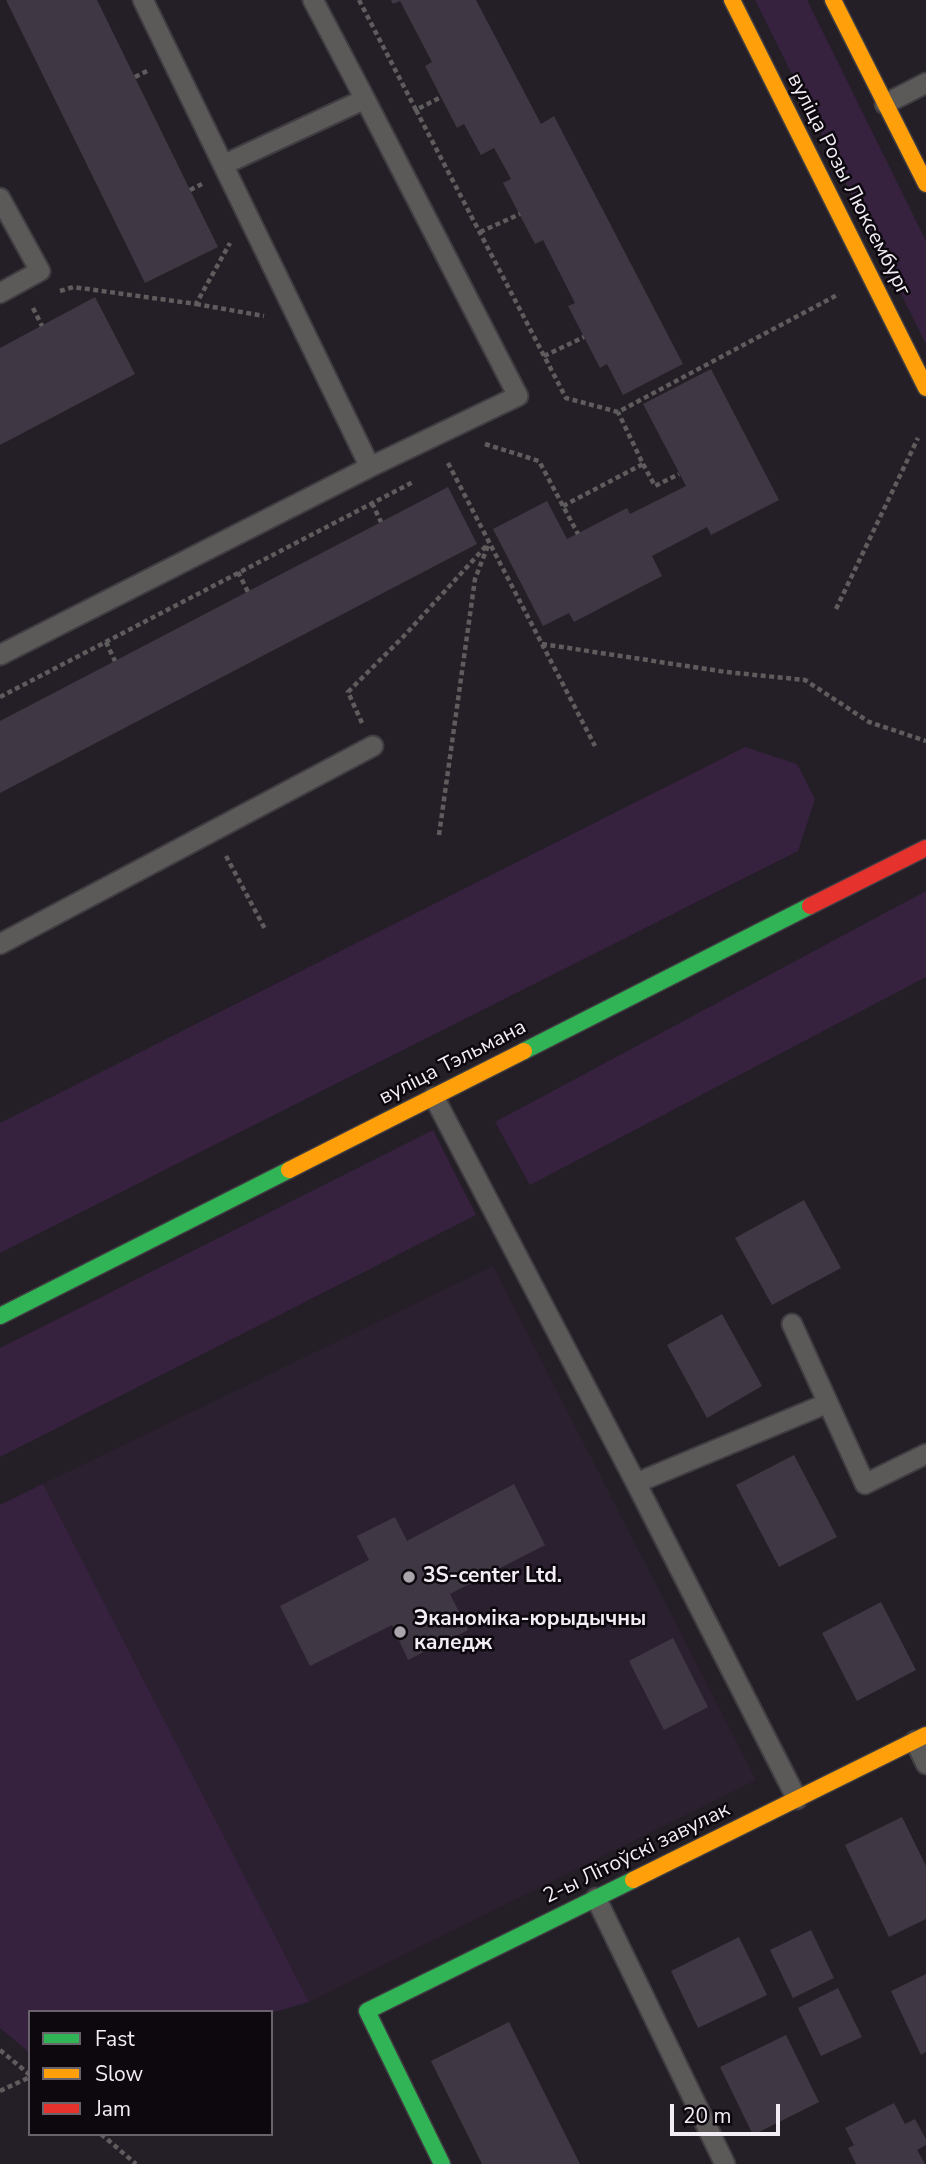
<!DOCTYPE html>
<html>
<head>
<meta charset="utf-8">
<style>
	body { margin:0 }
	#map { position:relative; width:926px; height:2164px; overflow:hidden; background:#241f26; font-family:"Nunito Sans",sans-serif }
	canvas { display:block }
	.legend { position:absolute; left:28px; top:2010px; width:245px; height:126px; box-sizing:border-box; background:#0c080e; border:2px solid #68636a; margin:0; padding:9px 12px; list-style:none; font-size:21px; color:#f2ecf5 }
	.legend li { display:flex; align-items:center; gap:14px; height:35px }
	.legend b { width:35px; border:2px solid #68636a }
	.scale { position:absolute; left:670px; top:2104px; width:110px; height:32px; box-sizing:border-box; border:4px solid #f2ecf5; border-top:0; padding-left:9px; font-size:21px; line-height:24px; white-space:nowrap; color:#f2ecf5; -webkit-text-stroke:5px #0c080e; paint-order:stroke }
</style>
</head>
<body>
<div id="map">
<canvas width="926" height="2164"></canvas>
<ul class="legend">
<li><b style="height:9px;background:#30b455"></b>Fast</li>
<li><b style="height:9px;background:#ff9f0a"></b>Slow</li>
<li><b style="height:9px;background:#e5322d"></b>Jam</li>
</ul>
<div class="scale">20 m</div>
</div>
<script>
const ctx = document.querySelector('canvas').getContext('2d');
ctx.lineJoin = 'round';
function fill(path, color) {
  ctx.fillStyle = color;
  ctx.fill(path, 'evenodd');
}
function stroke(path, color, width, dash) {
  ctx.strokeStyle = color;
  ctx.lineWidth = width;
  ctx.lineCap = dash ? 'butt' : 'round';
  ctx.setLineDash(dash || []);
  ctx.stroke(path);
}
function drawText(font, color, halo, rows, align = 'center') {
  ctx.font = font + ' "Nunito Sans",sans-serif';
  ctx.lineWidth = 5;
  ctx.setLineDash([]);
  ctx.textBaseline = 'middle';
  ctx.strokeStyle = halo;
  ctx.fillStyle = color;
  for (const [text, x, y, turn = 0] of rows) {
    ctx.save();
    ctx.translate(x, y);
    ctx.rotate((+turn || 0) * Math.PI / 180);
    ctx.textAlign = isNaN(turn) ? turn : align;
    if (halo) ctx.strokeText(text, 0, 0);
    ctx.fillText(text, 0, 0);
    ctx.restore();
  }
}
const built = new Path2D(`
	M493,1266l263,514 -447,222 -266,-518z`);
const green = new Path2D(`
	M755,0h52l119,241v103z
	M745,747l52,17 18,35 -17,52 -798,402v-130z
	M926,891v86l-396,208 -35,-63z
	M433,1130l43,85 -476,242v-109z
	M43,1484l266,518 -38,11 -241,-1v41l-30,-25v-523z`);
const building = new Path2D(`
	M6,0h91l121,247 -73,36z
	M391,0h85l65,124 13,-8 129,248 -60,31 -16,-31 -7,4 -32,-62 7,-3 -32,-63 -8,4 -32,-61 8,-4 -17,-31 -13,7 -17,-31 -7,4 -32,-62 7,-4 -32,-61 -7,3z
	M95,297l40,77 -135,71v-97z
	M711,369l68,131 -68,35 -4,-8 -55,29 10,20 -88,46 -5,-9 -26,13 -50,-97 54,-28 20,38 60,-31 3,6 56,-28 -43,-82z
	M448,487l29,57 -477,249v-72z
	M804,1200l37,68 -69,37 -37,-67z
	M722,1314l40,72 -55,32 -40,-73z
	M794,1455l43,82 -58,30 -43,-82z
	M514,1484l31,61 -95,49 18,36 -60,30 -16,-35 -82,41 -30,-60 89,-46 -12,-24 38,-19 12,24z
	M881,1602l35,68 -59,31 -35,-68z
	M673,1638l35,69 -44,23 -35,-69z
	M902,1817l24,49v53l-37,18 -44,-92z
	M811,1930l23,48 -41,20 -23,-48z
	M739,1937l28,58 -69,33 -27,-57z
	M926,1974v78l-5,3 -30,-64z
	M838,1988l24,49 -41,19 -23,-48z
	M509,2022l71,142h-98l-51,-103z
	M786,2035l33,67 -66,33 -33,-68z
	M894,2103l11,21 10,-5 11,20v6l-9,5 8,14h-69l-8,-16 6,-3 -9,-17z`);
const path = new Path2D(`
	M359,0l57,110 25,-13
	M135,77l12,-6
	M416,110l150,288 52,14 221,-118
	M190,190l12,-6
	M480,232l40,-18
	M60,291l13,-4 123,17 34,-61
	M196,304l68,12
	M33,308l9,18
	M544,356l40,-19
	M485,444l54,17 39,73
	M448,463l147,283
	M643,464l12,22 24,-12
	M372,503l9,19
	M563,506l80,-42 -25,-52
	M238,572l10,20
	M836,609l82,-171
	M106,642l9,19
	M542,644l184,28 79,8 64,42 57,19
	M0,697l413,-215
	M362,723l-14,-31 55,-55 84,-92
	M439,835l36,-256 14,-36
	M226,856l39,73
	M0,2050l30,25
	M0,2091l30,-14
	M101,2134l35,30`);
const lane = new Path2D(`
	M143,0l227,467
	M313,0l52,99
	M885,104l41,-21
	M0,198l40,73 -40,22
	M0,655l370,-188 148,-71 -153,-297 -142,66
	M0,944l373,-198
	M434,1097l202,386
	M792,1324l36,79
	M915,1741l11,23
	M797,1799l-161,-316 192,-80 37,81 61,-30
	M596,1898l129,266`);
const fast = new Path2D(`
	M524,1051l286,-145
	M0,1316l289,-146
	M442,2164l-75,-153 266,-131`);
const slow = new Path2D(`
	M732,0l194,388
	M833,0l93,184
	M289,1170l235,-119
	M633,1880l293,-145`);
const jam = new Path2D(`
	M810,906l116,-58`);
const markers = [
	[409,1577,7,"#aaa4ad"],
	[400,1632,7,"#aaa4ad"]
];
const streetNames = [
	["вуліца Розы Люксембург",848,185,63],
	["вуліца Тэльмана",453,1063,-27],
	["2-ы Літоўскі завулак",637,1854,-26]
];
const poiNames = [
	["3S-center Ltd.",423,1577],
	["Эканоміка-юрыдычны",414,1620],
	["каледж",414,1644]
];
fill(built, '#2b2030');
fill(green, '#36213f');
fill(building, '#3f3743');
stroke(lane, '#403d42', 23);
stroke(fast, '#403d42', 19);
stroke(slow, '#403d42', 19);
stroke(jam, '#403d42', 19);
stroke(path, '#5e5c5d', 4.5, [5, 3.5]);
stroke(lane, '#5b5a59', 19);
stroke(fast, '#30b455', 16);
stroke(slow, '#ff9f0a', 16);
stroke(jam, '#e5322d', 16);
for (const [x, y, r, color] of markers) {
  const dot = new Path2D();
  dot.arc(x, y, r, 0, 2 * Math.PI);
  ctx.fillStyle = color;
  ctx.fill(dot);
  stroke(dot, '#0c080e', 2.5);
}
drawText('21px', '#f2ecf5', '#0c080e', streetNames);
drawText('bold 21px', '#f2ecf5', '#0c080e', poiNames, 'left');
</script>
</body>
</html>
